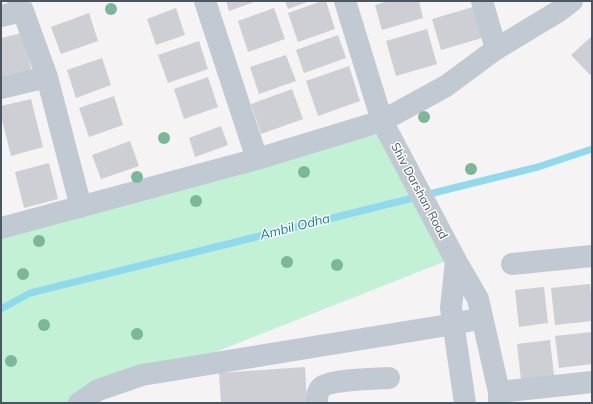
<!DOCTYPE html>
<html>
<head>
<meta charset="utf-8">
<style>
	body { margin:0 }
	#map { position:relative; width:593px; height:404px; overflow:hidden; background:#f5f3f3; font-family:Mulish,sans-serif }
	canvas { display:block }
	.frame { position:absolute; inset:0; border:2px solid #4a5661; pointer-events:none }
</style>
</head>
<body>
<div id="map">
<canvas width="593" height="404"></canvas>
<div class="frame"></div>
</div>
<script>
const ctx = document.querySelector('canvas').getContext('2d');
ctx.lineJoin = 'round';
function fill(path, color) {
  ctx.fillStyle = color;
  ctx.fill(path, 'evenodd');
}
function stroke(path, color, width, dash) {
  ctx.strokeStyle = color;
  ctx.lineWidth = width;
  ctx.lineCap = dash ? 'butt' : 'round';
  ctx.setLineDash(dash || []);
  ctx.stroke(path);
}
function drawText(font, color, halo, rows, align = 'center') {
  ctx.font = font + ' Mulish,sans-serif';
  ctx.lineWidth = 3;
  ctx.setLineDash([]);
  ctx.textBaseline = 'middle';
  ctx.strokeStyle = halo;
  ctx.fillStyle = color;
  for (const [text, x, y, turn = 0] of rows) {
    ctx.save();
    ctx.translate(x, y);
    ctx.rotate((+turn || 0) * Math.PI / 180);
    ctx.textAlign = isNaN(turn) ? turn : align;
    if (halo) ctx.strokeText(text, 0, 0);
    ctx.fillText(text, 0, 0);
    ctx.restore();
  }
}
const green = new Path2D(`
	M378,134l68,127 -360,142h-85v-166z`);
const stream = new Path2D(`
	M1,309l29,-16 508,-126 54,-18`);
const building = new Path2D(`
	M226,1h31l-28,10z
	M285,1h25l-22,8z
	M322,1h4l9,28 -37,13 -10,-29z
	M388,1h31l4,17 -41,12 -7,-25z
	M473,7l9,31 -41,12 -9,-31z
	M176,8l9,27 -29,10 -9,-26z
	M274,8l11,31 -37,13 -10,-31z
	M89,13l9,28 -37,13 -10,-27z
	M427,29l10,35 -41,12 -10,-35z
	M22,33l10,39 -31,7v-41z
	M338,35l8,23 -42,15 -8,-23z
	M592,36v37l-2,2 -19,-20z
	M199,41l9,28 -40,14 -10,-28z
	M286,55l10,26 -37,13 -9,-27z
	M102,58l9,27 -35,13 -9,-28z
	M349,66l11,35 -42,15 -12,-35z
	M208,77l10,30 -34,12 -10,-30z
	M292,89l11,30 -42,15 -10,-30z
	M114,96l9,29 -34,12 -10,-29z
	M31,99l12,48 -32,9 -10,-40v-10z
	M221,126l7,19 -33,12 -6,-19z
	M130,141l9,25 -38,13 -9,-24z
	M49,163l9,36 -34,9 -9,-36z
	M590,284l2,21v16l-37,4 -4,-37z
	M544,287l4,36 -29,4 -4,-37z
	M591,332l1,32 -33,4 -4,-32z
	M550,340l4,36 -33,4 -4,-36z
	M305,367l2,36h-86l-2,-30z`);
const minor = new Path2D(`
	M18,1l5,10 24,66 34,130
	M205,1l52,158
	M345,1l37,120 74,140 22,38 21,93v11
	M482,1l14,48
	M1,16l22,-5
	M1,88l46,-11
	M1,228l256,-69 125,-38 64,-35 50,-37 63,-38 13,-10
	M456,261l-5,47 14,95
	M512,264l80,-8
	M499,392l93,-10
	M79,403l19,-13 44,-15 312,-51 28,-6
	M317,403c0,-6 0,-13 6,-17 13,-7 50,-7 66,-8`);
const trees = [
	[111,9],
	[424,117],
	[164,138],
	[471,169],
	[304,172],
	[137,177],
	[196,201],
	[39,241],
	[287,262],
	[337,265],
	[23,274],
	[44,325],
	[137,334],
	[11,361]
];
const streetNames = [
	["Shiv Darshan Road",419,191,62]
];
const waterNames = [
	["Ambil Odha",295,227,-14]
];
fill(green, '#c3f1d5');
stroke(stream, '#90daee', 7);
fill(building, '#cdcfd5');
stroke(minor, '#c1cad2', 22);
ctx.fillStyle = '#7bb799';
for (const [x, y] of trees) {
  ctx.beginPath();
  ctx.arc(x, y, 6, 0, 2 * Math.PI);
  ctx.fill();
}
drawText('12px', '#4a5661', '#fff', streetNames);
drawText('italic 13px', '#0c7c9b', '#fff', waterNames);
</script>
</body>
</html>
